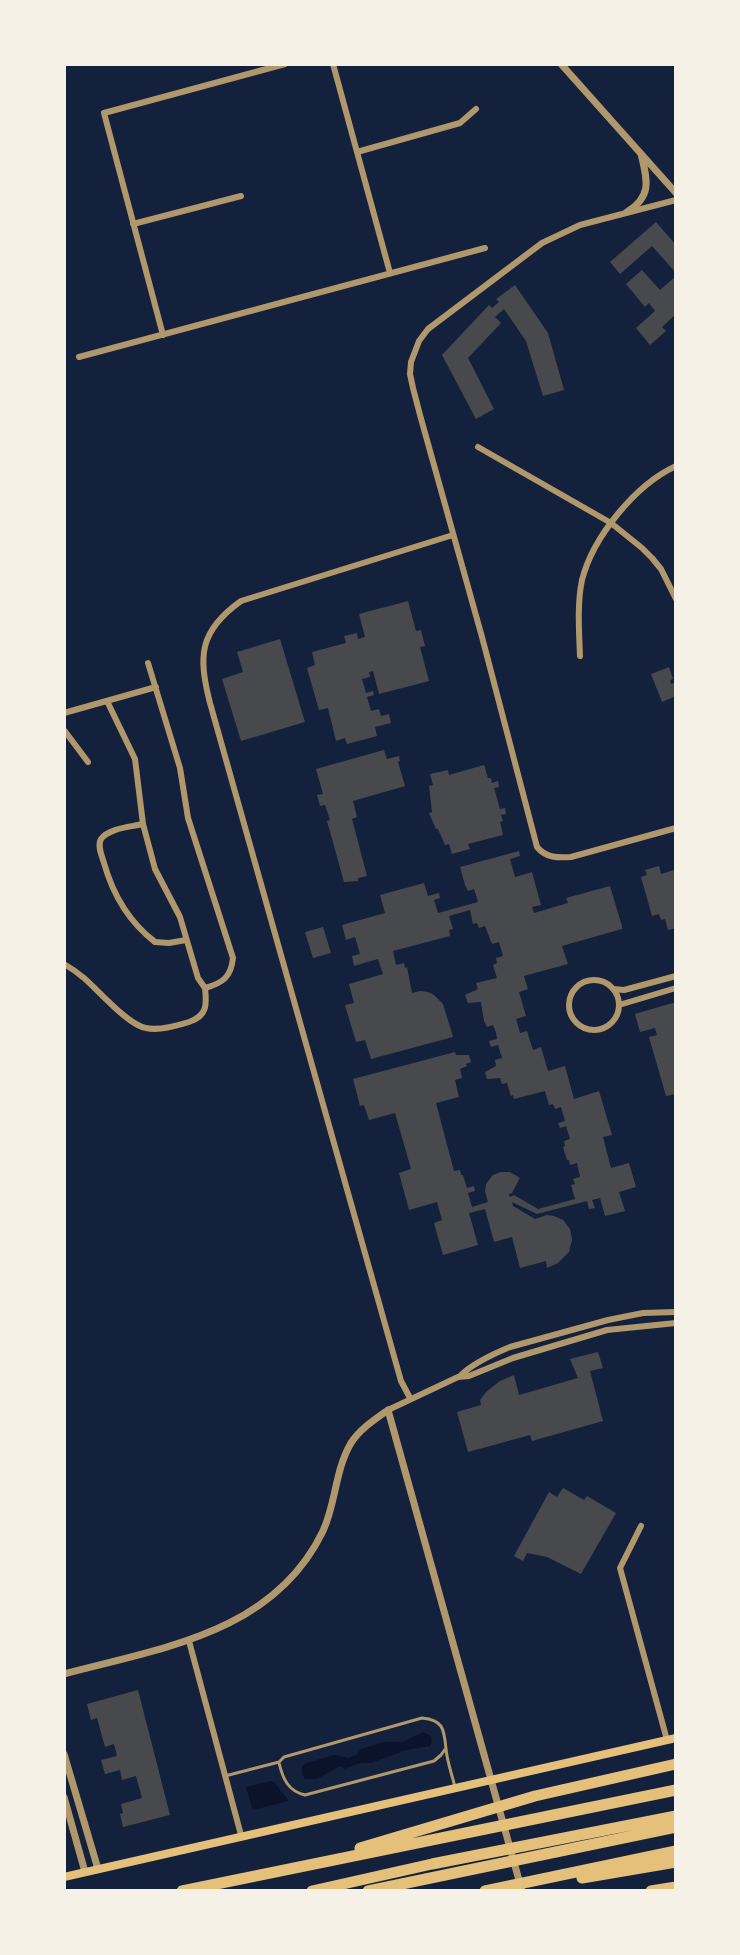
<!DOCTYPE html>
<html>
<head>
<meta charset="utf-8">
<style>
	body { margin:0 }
	#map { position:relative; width:740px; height:1955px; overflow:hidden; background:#14213d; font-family:Commissioner,sans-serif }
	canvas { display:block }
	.frame { position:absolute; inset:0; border:66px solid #f6f1e7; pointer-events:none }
</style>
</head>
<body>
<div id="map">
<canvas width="740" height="1955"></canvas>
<div class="frame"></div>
</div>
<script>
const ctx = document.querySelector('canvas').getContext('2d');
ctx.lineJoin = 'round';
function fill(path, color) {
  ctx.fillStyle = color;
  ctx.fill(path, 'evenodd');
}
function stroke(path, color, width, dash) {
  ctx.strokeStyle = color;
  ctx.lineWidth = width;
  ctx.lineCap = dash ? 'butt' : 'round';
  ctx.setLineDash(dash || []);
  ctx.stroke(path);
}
const water = new Path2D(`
	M423,1732l8,4 1,6 -2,4 -24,4 -35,13h-11l-16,6 -4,-3 -23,13h-12l-3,-5v-8l4,-3 28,-8 15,3 7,-3 5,-6 23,-7h18z
	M270,1781l4,1 15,19 -32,8 -5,-1 -6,-21z`);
const building = new Path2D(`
	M656,222l20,23v28l-24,-27 -32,28 -10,-12z
	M642,270l18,20 16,-14v38l-14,13 4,4 -16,14 -14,-17 19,-17 -6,-8 -4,4 -19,-23z
	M515,285l33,48 16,57 -21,6 -17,-55 -22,-32 -9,8 6,6 -33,35 26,51 -18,10 -34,-64 47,-50 3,3 7,-6 -3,-3z
	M408,601l8,30 5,-1 4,16 -5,1 9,34 -50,13 -6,-23 -4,1 1,5 -8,2 4,14 7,-2 1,4 -7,2 4,14 8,-2 2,7 8,-2 2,9 -16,4 2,9 -30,8 -2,-6 -9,3 -8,-33 -9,2 -12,-42 8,-3 -3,-13 34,-9 -2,-7 13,-3 1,6 7,-2 -6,-23z
	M280,639l25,83 -64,19 -19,-62 21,-7 -6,-20z
	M669,667l4,12 -3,1 1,4 5,-2v14l-14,6 -11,-28z
	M384,750l3,9 12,-3 1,5 -2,1 7,24 -52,15 4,16 -5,2 15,57 -9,2v3l-14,1 -17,-61 3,-1 -5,-15 -5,1 -3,-11 6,-1 -7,-25z
	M484,765l4,13h3l1,5 6,-2 1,6 -5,1 6,21 5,-1 1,6 -5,1 2,6 -3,1 3,13 -35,9 2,5 -18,5 -3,-10 -4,1 -7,-16h-2l-7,-16 3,-1 -3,-26 4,-1 -3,-11 18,-4 1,5z
	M519,851l1,5 -10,3 5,18 17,-5 9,33 -9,2 2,6 34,-10 -2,-5 44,-12 12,40v3l-60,17 6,18 -44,12 4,13 -9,3 7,24 -10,3 4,14 7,-2 6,19 8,-3 7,24 17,-5 9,33 25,-8 13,44 -9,2 8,31 18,-5 7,24 -17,5 6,19 -20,5 -5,-18 -8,2 3,8 -6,1 -2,-8 -50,13 -25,-12 1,4 22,13 12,-4 7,1 9,4 7,9 2,11 -3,12 -11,11 -11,5 -1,-7 -26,7 -8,-31 -18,5 -9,-33 -16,4 9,32 -35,10 -9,-32 8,-3 -5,-18 -28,8 -10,-37 12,-4 -16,-56 -26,7 -5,-15 -4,1 -7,-27 102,-27 1,3h13l2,7 -5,2 1,2 -7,3 2,9 -7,2 4,17 -23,6 18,68 6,-1 1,5h2l4,13 7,-2 1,5 -7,2 4,14 16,-5 -3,-11 1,-7 7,-9 8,-3h9l10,6 -8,15 -3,1 1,3 4,-2 24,14 37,-10 -4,-14 4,-1 -2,-5 7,-2 -3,-14 -7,2 -1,-5h-2l-4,-13 2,-1 -1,-5 6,-2 -4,-13 -6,2 -2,-5 7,-2 -4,-14 -6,2 -2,-5 -4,1 -4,-14 -31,8 -1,-4 -2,1 -4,-13 -5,1 -2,-6 -13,1 -2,-7 11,-6 -1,-6 7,-2 -4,-13 -7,2 -2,-6 8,-2 -1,-6 -3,-8 -6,2 -3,-6 -3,-19 -13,1 -3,-8 13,-6 -2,-6 21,-5 -4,-13 4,-2 -1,-5 7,-2 -4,-14 -7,2 -7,-18 -6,2 -2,-5 -4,1 -3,-14 -21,6 4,13 -4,1 1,6 -57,15 3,14 8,-2 1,5 2,-1 5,26 8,-2 8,1 6,3 9,9 10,33 -82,22 -6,-19 -9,2 -11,-37 9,-2 -5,-19 34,-10 -5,-15 -24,7 -2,-10 8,-2 -5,-17 -9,3 -4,-15 43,-12 -5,-18 44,-12 4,13 11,-3 1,5 -6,2 4,13 40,-11 -4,-13 -6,2 -3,-6 -5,-18z
	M659,866l2,8 13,-4 2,9v49l-8,2 -3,-11 -4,1 -2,-6 -7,2 -11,-39 6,-2 -2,-5z
	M323,927l8,26 -18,5 -8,-26z
	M676,1002v92l-10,2 -17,-59 8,-2 -2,-7 -15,4 -5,-18z
	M598,1352l5,16 -13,3 13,50 -71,20 -2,-6 -62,17 -11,-40 24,-7 -1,-5 6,-8 14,-11 14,-6 5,20 59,-17 -8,-19z
	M563,1488l21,12 3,-4 29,17 -35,61 -34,-17 -20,-4 -4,8 -9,-5 35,-64 8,5z
	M138,1690l32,125 -47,12 -3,-13 3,-1 -2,-9 21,-6 -6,-22 -14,4 -2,-10 -15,4 -4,-14 16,-4 -3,-12 -9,3 -8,-29 -6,2 -4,-16z`);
const service = new Path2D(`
	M279,1763c4,16 9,28 26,32l129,-34 7,-6 5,-7
	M225,1776l54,-14 5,-5 138,-39c22,2 22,12 24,31 1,12 6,26 9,38`);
const minor = new Path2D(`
	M333,64l57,209
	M357,152l103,-29 16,-14
	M676,200l-96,25 -38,18 -114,86 -9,12 -8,21 -1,12 3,14 7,27 62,222 55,210c9,11 21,11 34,10l105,-29
	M133,224l108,-28
	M163,335l-59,-222 181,-49
	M79,357l406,-109
	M478,447l133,76 31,25 10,10 9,11 15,30
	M580,656c-1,-25 -3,-52 2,-76 11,-43 53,-95 94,-114
	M107,701l28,58 8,65 12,45 25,48 18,61 7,10c18,-5 26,-11 28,-30l-45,-140 -8,-50 -32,-105
	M64,713l92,-26
	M64,730l24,32
	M143,824c-12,3 -34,4 -42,15 -4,7 1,17 3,24 9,32 25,59 51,79l14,1 17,-3
	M64,964c7,4 14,9 20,14 15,13 44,47 62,50 13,3 30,-2 43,-6 18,-6 18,-17 16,-34
	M569 1005a25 25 0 1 1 50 0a25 25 0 1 1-50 0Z
	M614,989l10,1 52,-14
	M619,1005l57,-17
	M460,1376c13,-13 33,-22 50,-29l98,-27 35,-7 33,-1
	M410,1398l-9,-17 -191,-678c-12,-47 -11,-72 31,-102l212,-66
	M388,1410l70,-33 11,-1 44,-18 94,-28 69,-7
	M641,1526l-21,42 47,172
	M189,1641l52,194`);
const tertiary = new Path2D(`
	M561,64l115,129
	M627,212c26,-16 20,-33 14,-58
	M64,1674c98,-26 210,-41 259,-143 13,-28 12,-61 28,-88 9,-14 23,-23 37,-33l134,481
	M64,1754l34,115
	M64,1797l21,75`);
const secondary = new Path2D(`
	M64,1877l612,-139`);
const motorway = new Path2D(`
	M360,1848l175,-52 141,-32
	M582,1878l94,-16
	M182,1891l494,-101
	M312,1891l120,-27 244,-48
	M368,1891l308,-64
	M485,1891l191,-40
	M651,1891l25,-4`);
fill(water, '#0b132b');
fill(building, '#48494c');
stroke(service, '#b1986c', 3);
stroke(minor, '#b1986c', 6);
stroke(tertiary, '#b1986c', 7);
stroke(secondary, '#e5c07b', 8);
stroke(motorway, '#e5c07b', 11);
</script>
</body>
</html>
